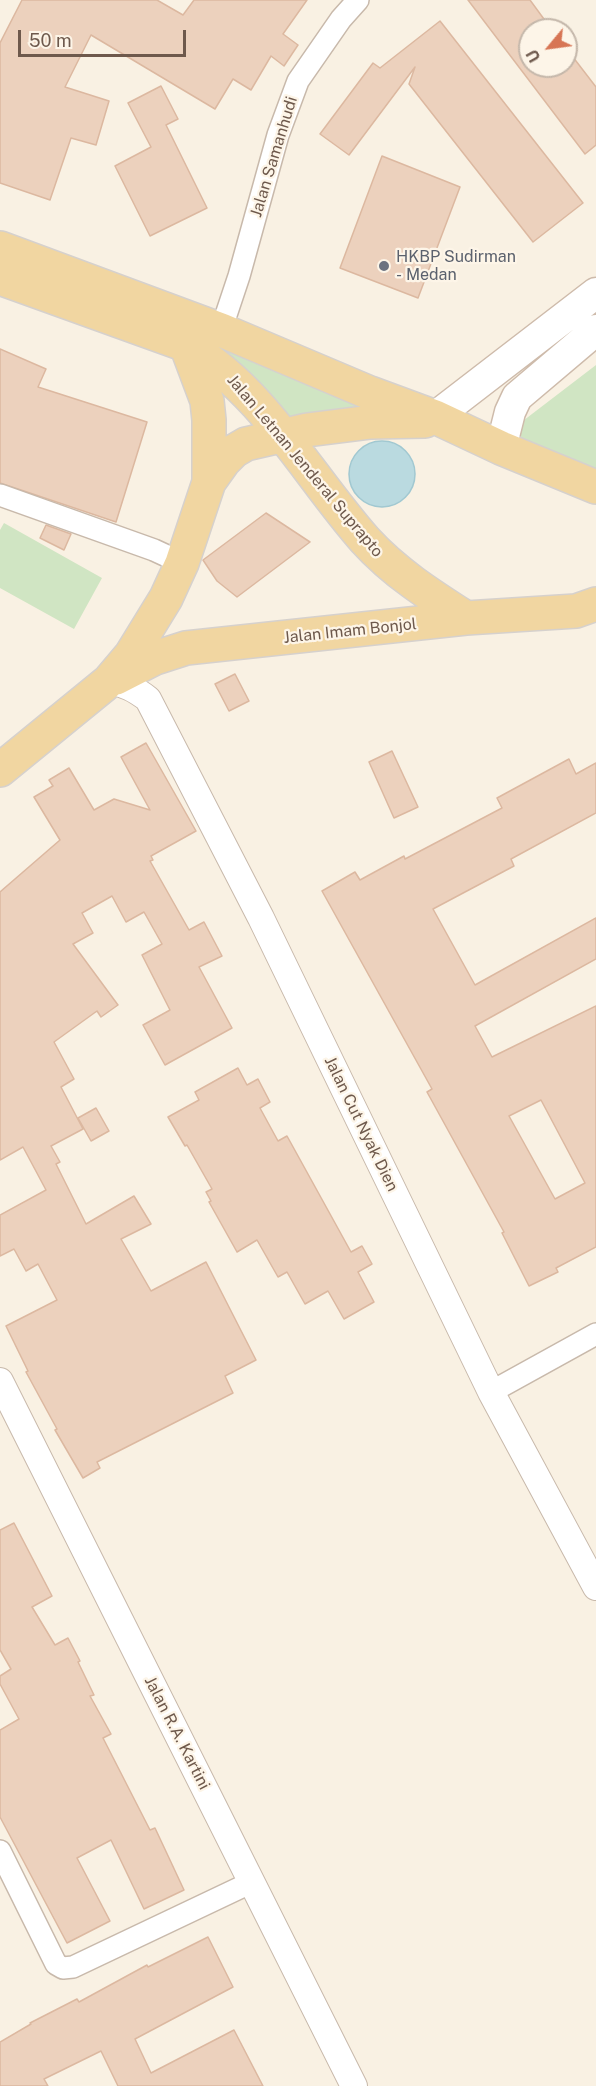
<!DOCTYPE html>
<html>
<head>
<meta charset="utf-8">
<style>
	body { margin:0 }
	#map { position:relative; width:596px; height:2086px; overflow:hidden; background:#f9f1e3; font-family:"Public Sans",sans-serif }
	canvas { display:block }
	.north { position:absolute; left:518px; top:18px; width:60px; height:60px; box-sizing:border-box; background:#fdf5e8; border:2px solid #c4b7aa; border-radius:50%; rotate:241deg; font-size:16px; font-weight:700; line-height:24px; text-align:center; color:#6e594c }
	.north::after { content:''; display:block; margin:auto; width:21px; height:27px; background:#d77554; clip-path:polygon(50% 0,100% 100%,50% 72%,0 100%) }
	.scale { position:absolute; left:18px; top:30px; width:168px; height:27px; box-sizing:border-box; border:3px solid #6e594c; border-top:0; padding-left:8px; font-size:18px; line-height:21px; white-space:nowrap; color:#6e594c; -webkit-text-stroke:4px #fdf5e8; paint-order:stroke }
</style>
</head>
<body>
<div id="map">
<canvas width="596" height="2086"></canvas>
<div class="north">U</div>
<div class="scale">50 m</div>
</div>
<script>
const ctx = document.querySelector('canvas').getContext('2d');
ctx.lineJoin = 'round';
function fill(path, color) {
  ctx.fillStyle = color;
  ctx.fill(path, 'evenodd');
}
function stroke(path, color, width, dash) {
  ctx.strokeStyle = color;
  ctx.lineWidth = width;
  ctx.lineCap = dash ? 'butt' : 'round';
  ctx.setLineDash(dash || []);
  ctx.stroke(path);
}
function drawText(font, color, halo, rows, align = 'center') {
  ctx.font = font + ' "Public Sans",sans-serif';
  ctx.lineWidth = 4.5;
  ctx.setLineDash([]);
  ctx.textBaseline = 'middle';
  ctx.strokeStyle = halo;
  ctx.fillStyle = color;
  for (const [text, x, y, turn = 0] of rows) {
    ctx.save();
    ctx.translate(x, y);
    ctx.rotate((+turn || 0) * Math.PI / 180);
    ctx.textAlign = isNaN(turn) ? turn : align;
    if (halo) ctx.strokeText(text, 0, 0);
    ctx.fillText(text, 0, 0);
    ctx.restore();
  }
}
const green = new Path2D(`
	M200,340l166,70 -81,15z
	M596,365v111l-76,-32 -5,-17z
	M4,523l98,55 -28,51 -74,-41v-58z`);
const water = new Path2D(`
	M349 474a33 33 0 1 1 66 0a33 33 0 1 1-66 0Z`);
const building = new Path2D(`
	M22,0h135l26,15 11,-15h113l-24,34 15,11 -14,21 -13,-10 -20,34 -18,-11 -18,30 -124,-74 -26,52 44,14 -13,44 -25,-7 -21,62 -50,-17v-140z
	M468,0h62l22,30h-22v36h36v-18l30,39v58l-11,9z
	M440,21l143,182 -50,39 -124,-158 6,-17 -66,88 -29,-21 53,-71 7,5z
	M161,86l17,33 -12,6 41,83 -57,28 -35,-70 36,-19 -23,-44z
	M382,156l78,31 -42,111 -78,-30z
	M0,349l46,20 -8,18 109,35 -31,100 -116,-39z
	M266,513l44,29 -73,55 -20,-16 -14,-21z
	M46,525l25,9 -7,16 -24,-12z
	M235,674l14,27 -20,10 -14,-27z
	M146,743l50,88 -45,25 2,4 -3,1 39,69 15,-8 18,34 -23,11 33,61 -67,37 -22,-40 27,-15 -28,-55 20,-11 -18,-32 -18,10 -14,-26 -30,17 11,20 -20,11 45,61 -17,12 -4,-6 -43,31 20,37 -13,8 22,42 -32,17 9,16 -4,2 30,60 48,-28 17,28 -30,15 30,52 55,-29 50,98 -31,16 8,17 -136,69 3,6 -17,10 -28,-48 2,-1 -31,-57 2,-1 -22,-45 51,-26 -19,-36 -12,7 -12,-22 -14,7v-41l46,-25 -23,-43 -23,13v-268l60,-52 -26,-43 19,-11 -4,-6 20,-12 25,42 20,-11 36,11 -29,-53z
	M392,751l26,56 -24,11 -25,-56z
	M569,759l7,15 20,-11v50l-85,46 3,7 -81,43 42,76 121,-67v41l-121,67 17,31 104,-51v241l-40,21 2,4 -29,14 -27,-53 2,-1 -77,-140 5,-3 -110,-198 33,-19 5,8 44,-24 1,3 97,-51 -5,-10zM541,1100l44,83 -30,16 -46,-83z
	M238,1068l9,17 11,-6 12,23 -10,6 18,33 9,-5 64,116 11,-6 10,18 -14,8 16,30 -30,17 -16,-28 -23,13 -18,-32 -9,5 -21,-37 -20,12 -28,-50 2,-1 -5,-9 6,-3 -25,-44 -2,1 -17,-29 31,-17 -4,-8z
	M96,1108l13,23 -18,10 -13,-23z
	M14,1523l38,73 -20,11 23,38 13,-7 12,23 -2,1 16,33 -4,1 21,38 -8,4 47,92 5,-2 29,62 -40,19 -33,-69 -34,18 33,63 -43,22 -67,-126v-87l19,-11 -19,-35v-8l11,-7 -11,-19v-120z
	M208,1937l25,50 -98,52 16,34 83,-43 29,56h-145l-17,-35 -57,28 4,7h-48v-44l31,-18 -1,-1 47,-24 2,3 68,-37 1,2z`);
const minor = new Path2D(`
	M221,330l18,-54 39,-141 20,-54 43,-62 17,-19
	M0,495l154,55 28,13
	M491,1392l105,-58
	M0,1851l56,113 7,4 10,-1 179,-85`);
const tertiary = new Path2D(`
	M109,681c16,3 26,8 39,18l113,219 230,474 105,195
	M0,1381l354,705`);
const secondary = new Path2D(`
	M435,417l161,-124
	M501,448l9,-36 7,-15 79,-67`);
const primary = new Path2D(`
	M0,248l221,82 149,63 65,24 66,31 95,39
	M0,278l186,67c79,47 120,128 179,195 29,32 65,55 101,78
	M186,345l21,56 2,19v62
	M116,678l39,-20 31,-10 280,-30 110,-7 20,-7
	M0,770l109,-89 22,-26 35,-57 16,-35 27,-81 15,-21 10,-10 12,-7 61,-14 64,-8 54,-1`);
const markers = [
	[384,266,6,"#6b7280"]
];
const streetNames = [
	["Jalan Samanhudi",274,157,-73],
	["Jalan Letnan Jenderal Suprapto",305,466,50],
	["Jalan Imam Bonjol",350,631,-6],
	["Jalan Cut Nyak Dien",361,1124,64],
	["Jalan R.A. Kartini",177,1733,63]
];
const worshipNames = [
	["HKBP Sudirman",396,257],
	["- Medan",396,275]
];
fill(green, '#d0e5c3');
fill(water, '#badae0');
stroke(water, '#a1c8d1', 1.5);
fill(building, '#ecd1bd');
stroke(building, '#dcb8a0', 1.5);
stroke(minor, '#c8b9ab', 24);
stroke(tertiary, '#c8b9ab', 28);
stroke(secondary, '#cebbab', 33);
stroke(primary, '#d6d1cd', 36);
stroke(minor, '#fff', 21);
stroke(tertiary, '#fff', 26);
stroke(secondary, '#fff', 30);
stroke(primary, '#f1d6a1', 33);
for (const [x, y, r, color] of markers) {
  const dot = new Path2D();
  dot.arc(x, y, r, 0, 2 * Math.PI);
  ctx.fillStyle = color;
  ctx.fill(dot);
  stroke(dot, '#fdf5e8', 2);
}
drawText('16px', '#6e594c', '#fdf5e8', streetNames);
drawText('16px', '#5b616d', '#fdf5e8', worshipNames, 'left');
</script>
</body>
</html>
